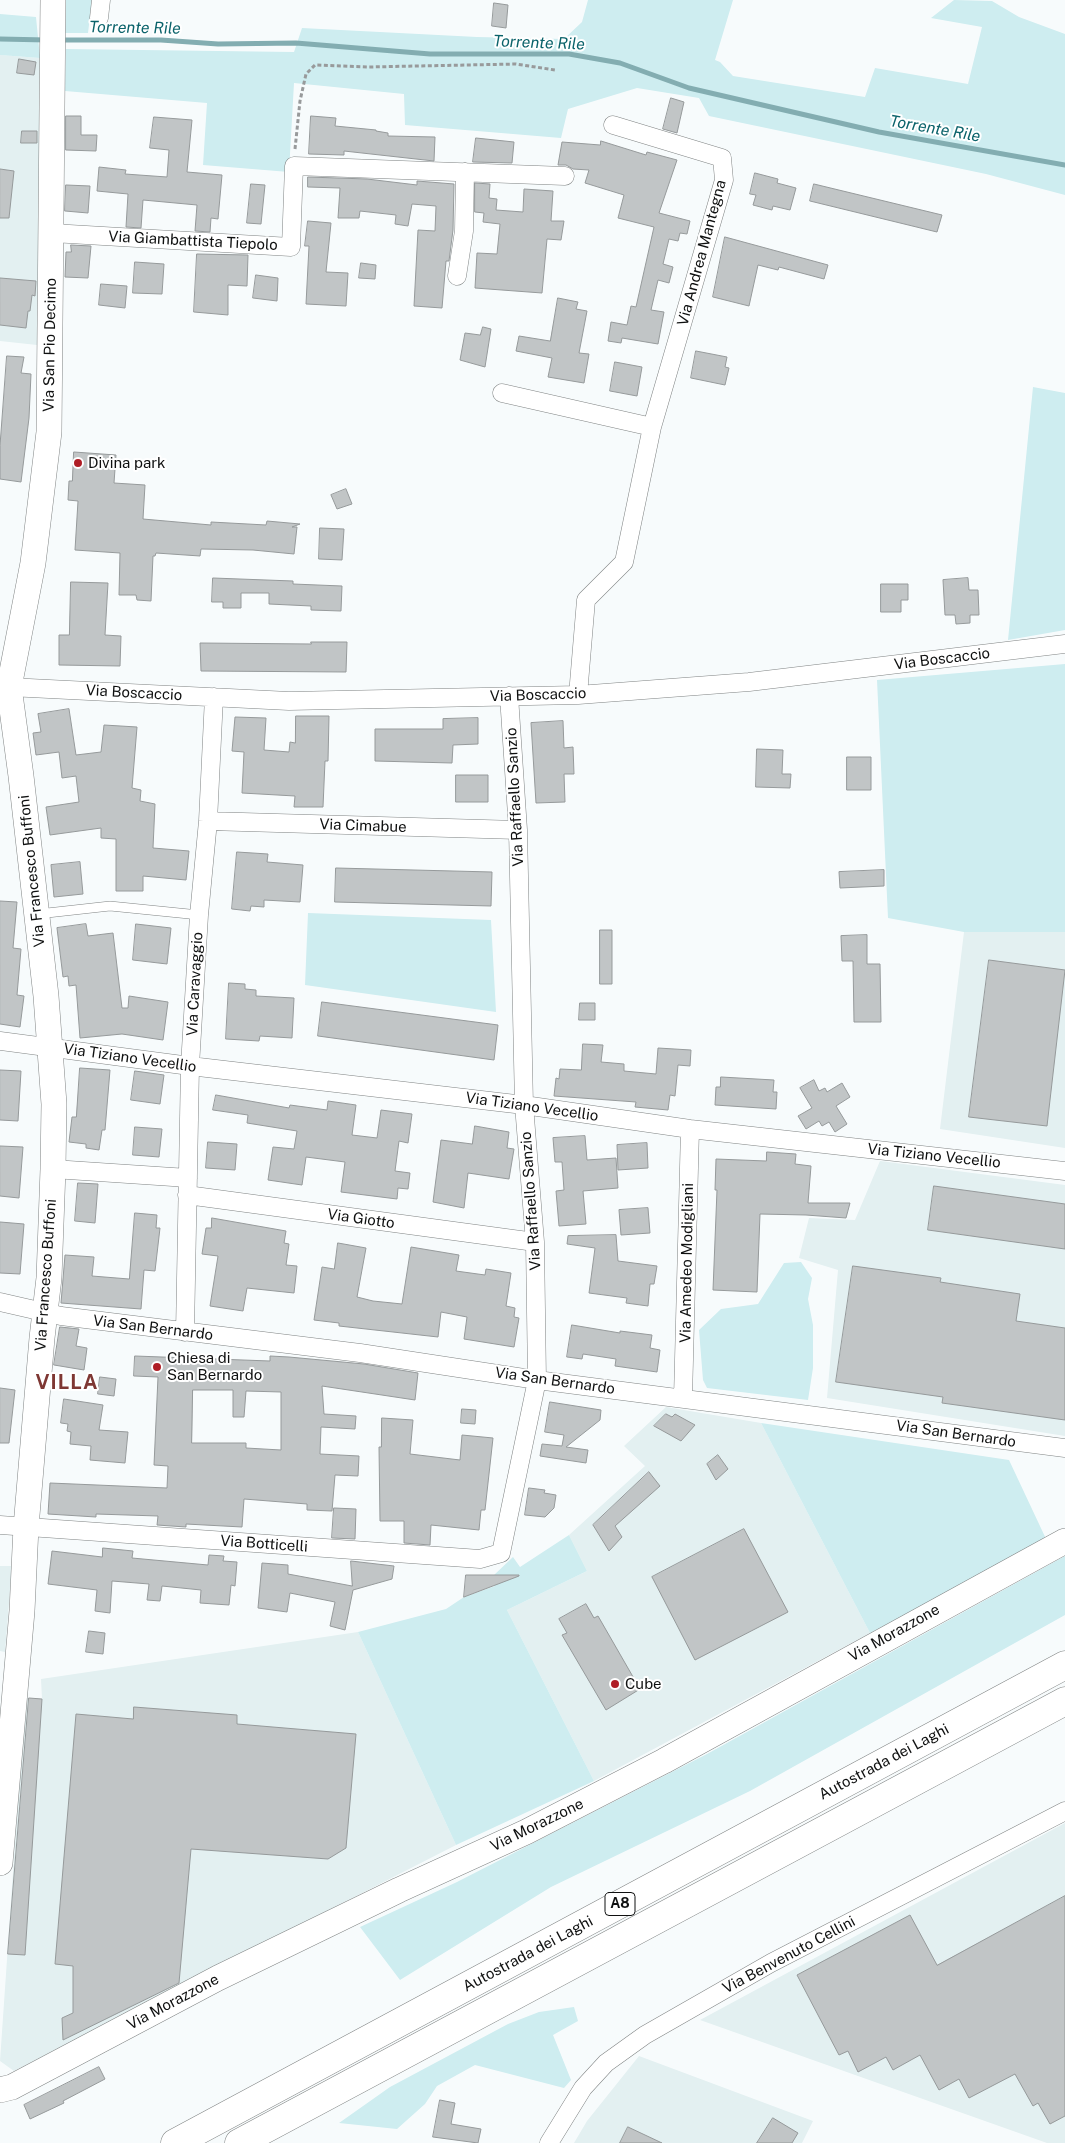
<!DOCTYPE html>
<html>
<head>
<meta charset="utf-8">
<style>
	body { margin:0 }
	canvas { display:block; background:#f7fbfc }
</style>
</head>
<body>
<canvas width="1065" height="2143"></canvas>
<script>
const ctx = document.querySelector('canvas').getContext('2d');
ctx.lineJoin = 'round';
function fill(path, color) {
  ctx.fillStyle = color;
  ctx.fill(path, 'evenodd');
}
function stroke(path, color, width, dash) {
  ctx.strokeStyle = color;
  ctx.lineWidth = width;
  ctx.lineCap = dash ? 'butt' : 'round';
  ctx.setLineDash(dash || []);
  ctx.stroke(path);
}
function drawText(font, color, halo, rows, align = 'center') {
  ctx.font = font + ' "Public Sans",sans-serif';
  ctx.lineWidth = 4;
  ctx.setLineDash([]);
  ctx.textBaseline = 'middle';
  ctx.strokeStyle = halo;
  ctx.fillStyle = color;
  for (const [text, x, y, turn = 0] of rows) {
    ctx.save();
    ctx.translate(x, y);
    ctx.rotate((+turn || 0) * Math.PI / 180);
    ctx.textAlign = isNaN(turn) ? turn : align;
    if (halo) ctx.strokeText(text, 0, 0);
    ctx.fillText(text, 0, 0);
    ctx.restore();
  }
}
const built = new Path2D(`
	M0,55l40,3 -3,287 -37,-4z
	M964,932h101v216l-125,-19z
	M880,1161l185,24v251l-238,-38 11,-128 -39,-12 10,-40 46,2z
	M666,1407l95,16 109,210 -276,148 -87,-171 80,-39 -18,-36 76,-69 -21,-20z
	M0,1566h12l-7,86 -5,-1z
	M358,1632l98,213 -442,226 -14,-10 25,-363 17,1 -1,-20z
	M1065,1823v320h-18l-347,-123z
	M639,2056l174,65 -11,22h-228l13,-22z`);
const green = new Path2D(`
	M66,0h26l-4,33h-23z
	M588,0h145l-18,60 5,2 13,14 132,21 10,-29 93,16 14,-57 -51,-9 23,-18 38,1 27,16 46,17v161l-79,-21 -277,-58 -10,-18 -62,-10 -69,21 -7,29 -156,-13 -1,-31 -110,-11 -5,89 -86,-7 4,-62 -142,-12 1,-42 228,3 8,-24 175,9 87,2 18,-17z
	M0,14l36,3 4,41 -40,-3z
	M1033,387l32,6v237l-57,10z
	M1065,664v268h-101l-76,-14 -11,-238z
	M308,913l183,7 5,92 -191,-27z
	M801,1262l11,16 -4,21 5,26v43l-5,32 -101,-12 -4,-8 -4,-50 22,-21 37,-5 26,-41z
	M761,1423l248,37 38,81 -177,92z
	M569,1535l18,36 -80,39 87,171 -138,64 -98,-213 88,-23 18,-12 31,-11 -1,-11 19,-18 7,10z
	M1065,1556v59l-315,176 -199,96 -151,93 -40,-53 97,-45 250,-128z
	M574,2007l4,14 -25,14 18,45 -7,8 -89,-23 -38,21 -12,18 -28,25 -58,-6 51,-36 118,-63 31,-12z`);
const stream = new Path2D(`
	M0,39l47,1
	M60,40h101l57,4 78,-1 134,11h139l51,9 69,25 190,44 186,33`);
const building = new Path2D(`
	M494,3l14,2 -2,23 -14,-2z
	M19,59l17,3 -2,13 -17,-2z
	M671,98l13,4 -7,31 -14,-4z
	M66,116h15v19h16l-1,16 -30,-1z
	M311,116l25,2 -1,8 41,4v1l12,2v3l47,1 -1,24 -90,-10v4l-35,-1z
	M154,117l38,3 -5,52 35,3 -4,44 -7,-1 -1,14 -15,-1 2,-26 -54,-5 -2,28 -15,-1 2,-33 -31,-3 2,-24 27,3 -1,4 42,3 2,-27 -19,-2z
	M22,131h15v12h-16z
	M476,138l38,4 -2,21 -39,-1z
	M601,141l45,14 1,-3 30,8 -18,53 31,8 -3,13 -7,-1 -2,8 -9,-2 -6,25 10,3 -4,16 -11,-3 -7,30 13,2 -6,32 -36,-6 -1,5 -13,-2 3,-19 16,3 4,-19 5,1 18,-80 -36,-9 6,-23 -39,-12 4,-13 -16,-1 -7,-4h-8l4,-23 38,3z
	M0,169l14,2 -5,47h-9z
	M755,173l23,6 -1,4 19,5 -6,22 -17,-4 -1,4 -19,-5 3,-10 -6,-1z
	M308,177l59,2 50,6v-4l37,3 -1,46 -4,31h-3l-4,47 -28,-2 4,-76 17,1 1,-25 -24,-2 -4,22 -13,-2 1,-9 -36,-4 -1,7h-21l2,-30 -32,-1z
	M475,183l15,1 -1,14 8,1 -1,11 27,2 1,-23 29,2 -2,30h13l-3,19 -14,-1 -5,54 -67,-5 2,-35 20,1 3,-30 -17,-2 1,-9 -9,-1z
	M251,184l14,1 -4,39 -14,-1z
	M814,184l128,31 -5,17 -127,-31z
	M66,185l24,1 -2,27 -23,-2z
	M308,221l23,2 -5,49 22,1 -2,33 -40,-2 3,-58h-4z
	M725,237l103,28 -4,14 -45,-12 -1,3 -20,-5 -9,41 -36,-9z
	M71,245l20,1 -3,32 -23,-1 1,-25h5z
	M197,254l51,1 -1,31 -19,-1v30l-34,-3z
	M135,262l29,2 -2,30 -29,-1z
	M361,263l15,2 -1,14 -16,-1z
	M256,275l22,3 -1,23 -24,-3z
	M0,278l36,3 -1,15 -3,-1 -2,16h-2l-2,17 -26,-3z
	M101,284l26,2 -2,22 -26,-3z
	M558,298l20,4 -2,7 11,2 -8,42 10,1 -5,29 -36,-6 4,-19 -36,-7 3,-15 31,5z
	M483,327l8,2 -6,38 -25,-7 5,-27 15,2z
	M696,351l31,6 -2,10 4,1 -4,17 -34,-7z
	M7,356l17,1 -3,16 10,1 -2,44 -8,64 -21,-3v-33z
	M615,362l27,5 -5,29 -27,-5z
	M74,452l42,3 -2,28 31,2 -2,34 68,6v-3l55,3 1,-4 33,3 -8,3h5l-3,27 -41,-4 -52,-1 -1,7 -44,-3 -1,3h-2l-2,45 -14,-1 -1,-5h-17l1,-42 -45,-3 3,-49 -10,-1 1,-19h3z
	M346,489l6,15 -15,5 -6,-14z
	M320,528l24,1 -2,31 -23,-1z
	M213,578l80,3v3l49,2 -1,25 -30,-1v-4l-42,-2v-11h-28v15h-18v-6h-11z
	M968,578l1,12h9l1,25h-9v8l-14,1 -1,-9h-10l-2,-35z
	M71,582l37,1 -3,52 16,1 -1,30 -61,-1v-30h10z
	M881,584h27v16h-7v12h-20z
	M311,642h36l-1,30 -145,-1 -1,-28 111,1z
	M69,709l7,46 25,-3 3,-27 33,2 -5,61 9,2 -1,11 15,3 -2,44 36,3 -3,29 -43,-4v15h-27v-52l-15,-1v-10l-51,7 -4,-28 33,-5 -3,-26 -14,2 -3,-26 -23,3 -3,-22 8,-1 -3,-18z
	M296,716h33l-1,45h-3l-2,46h-29l1,-11 -53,-3 2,-41 -12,-1 3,-34 31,1 -2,32 25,2 1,-10 5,1z
	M478,718v26l-25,1 -1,18 -77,-2v-32h68v-10z
	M563,721l1,27 9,-1 1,27h-10l1,28 -29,1 -5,-80z
	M757,749l26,1 -1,24h9l-1,14 -34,-1z
	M847,757h24v33h-24z
	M456,775h32v27h-32z
	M237,852l31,2 -1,8 36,3 -3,37 -36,-2v7l-13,-1 -1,5 -18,-2z
	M80,862l3,32 -29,3 -3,-32z
	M336,868l156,4 -1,34 -156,-4z
	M884,870v16l-44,2 -1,-16z
	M0,901l17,1 -4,46 8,1 -4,46 7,1 -4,31 -20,-3z
	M86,924l2,12 25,-3 9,75h6l1,-12 39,6 -5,38 -41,-6 -42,4 -4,-53 -7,1 -1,-10 -5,1 -6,-49z
	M136,924l35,4 -4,36 -34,-4z
	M600,930h12v54h-12z
	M867,935v29h13l1,58h-27l-1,-61h-11l-1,-25z
	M989,960l76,10 -18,156 -78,-9z
	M229,983l16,1v5l11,1v6l38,2 -2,40 -32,-2 -1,5 -33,-2z
	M322,1002l176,23 -4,35 -176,-24z
	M580,1003h15v17h-16z
	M583,1044l20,1 -2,17 23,2v7l32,3 2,-26 33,2 -1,16 -12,-1 -3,31 -5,-1 -2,15 -33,-3 1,-5 -82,-6 2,-18 3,1 1,-10 21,1z
	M80,1068l30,2 -5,60h-3l-3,20 -13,-2v-4l-17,-2 3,-25h4z
	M0,1070l21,1 -3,50 -18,-1z
	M135,1071l29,4 -4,29 -29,-4z
	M721,1077l53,3 -1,12h4l-1,17 -61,-4 1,-18h4z
	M814,1080l5,11 6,-3 2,4 15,-9 8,14 -14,9 11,18 -12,8 -6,-10 -7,4 -3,-5 -13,8 -8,-13 14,-8 -12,-20z
	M216,1095l73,13 1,-3 37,5 1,-9 28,4 -4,30 25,3 4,-28 31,4 -4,29 -9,-2 -4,30 15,2 -2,16 -10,-1 -1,11 -56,-7 4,-30 -39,-5 -4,28 -34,-5 5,-33 21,2 3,-18 -50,-8 1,-8 -35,-5z
	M475,1126l34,6 -2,16 7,1 -5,30 -41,-6 -4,35 -31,-6 8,-62 31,4z
	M135,1127l27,2 -3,28 -26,-2z
	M585,1136l2,24 29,-2 2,30 -35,3 3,33 -27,2 -3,-35 8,-1 -2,-28h-7l-2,-24z
	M208,1142l29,2 -2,26 -29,-2z
	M647,1143l1,25 -30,2 -1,-25z
	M0,1146l23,1 -4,51 -19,-2z
	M767,1152l29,2 -1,10 16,2 -3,37h42l-4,15 -40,-3 -46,-1 -3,78 -44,-2 4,-100h-2l1,-31 50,2z
	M78,1183l20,1 -3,39 -20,-2z
	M934,1186l131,18v45l-137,-19z
	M648,1208l2,25 -29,2 -2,-25z
	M135,1213l22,2 -1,13h4l-5,43 -11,-1 -3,39 -80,-6 4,-48 29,2 -2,19 37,3z
	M212,1218l74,13 -2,12 5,1 -3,21 11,1 -3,27 -47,-5 -4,23 -33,-5 8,-50 -16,-2 4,-26h5z
	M0,1222l24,2 -4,50 -20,-1z
	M616,1235l2,26 39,5 -3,18h-4l-2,22 -22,-3 1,-5 -38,-5 6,-45 -28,-4 1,-8z
	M338,1243l28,5 -9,49 16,4 29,3 9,-57 48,8 -3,16 29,4 1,-6 25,4 -5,33 9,2 -1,9 5,1 -5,29 -50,-8 3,-22 -26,-5 -3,25 -99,-11v-3l-25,-3 8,-53 12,2z
	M853,1266l88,12 -1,4 80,12 -4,27 49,7v92l-123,-17 1,-6 -107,-15z
	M572,1325l48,8v-2l32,4 -2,13 10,2 -3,22 -42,-6 1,-7 -33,-5 -1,5 -15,-2z
	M60,1327l19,2 -3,17 11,2 -3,22 -30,-5z
	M135,1356l135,5v-5l19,1 75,7 54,9 -3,27 -93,-14 2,28 32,2 -1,13 -34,-2 -1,27 39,2 -1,20 -23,-1 -3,36 -25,-1v-6l-63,-5 -2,28 -56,-3v3l-29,-2 1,-9 -62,-2v3l-48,-3 2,-31 117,5 1,-22 -14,-1 4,-88 -24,-1zM193,1390h40v27h11l2,-26 35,1v58l-35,-2v-5h-54z
	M100,1377l16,2 -2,17 -16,-2z
	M0,1388l15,2 -6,53h-9z
	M64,1399l39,6 -4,25 29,2 -3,31 -35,-3 1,-14 -21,-2 1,-12 -4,-1 1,-7 -7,-1z
	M550,1402l51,8 -1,10 -34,27 22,3 -2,13 -46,-7 2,-12 20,2 2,-11 -19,-3z
	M462,1409l14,1 -1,14 -14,-1z
	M666,1414l6,3 3,-3 20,11 -14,16 -27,-15z
	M382,1418l31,2 -3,34 50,6 2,-25 31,3 -8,72h-4l-2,20 -48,-5 -1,20 -26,-2v-22h-24l-1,-74h2z
	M718,1455l10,14 -12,11 -9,-16z
	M649,1472l11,14 -45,40 7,11 -13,14 -16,-26z
	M529,1488l16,2 -1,3 12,2 -2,13 -9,9 -20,-2z
	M334,1508l22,1 -1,30 -23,-1z
	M744,1529l44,83 -93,48 -43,-83z
	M103,1548l30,3 -1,7 76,7 1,-10 15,1 -1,5 14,1 -2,24 -4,-1 -2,20 -29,-2 1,-13 -39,-4 -2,15 -13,-1 2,-16 -37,-3 -2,32 -15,-2 2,-21 -49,-6 4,-33 50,6z
	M351,1561l43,5 -2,13 -39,11 -8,40 -15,-4 5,-24 -45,-9 -3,19 -29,-4 4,-45 26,2v9l64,12z
	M466,1575h53v1l-55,21z
	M586,1604l8,14 4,-2 42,73 -34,21 -44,-75 5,-2 -8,-14z
	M89,1631l16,2 -2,21 -17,-2z
	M29,1698l13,1 -17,256 -17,-1z
	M134,1707l103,8v9l119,10 -10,114 -18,11 -137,-10 -12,134 -116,57 -1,-22 11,-5v-47l-18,-2 21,-250 57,5z
	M1065,1896v220l-15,8 -12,-21 -5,3 -18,-32 -46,24 -10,-19 -20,11 -19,-35 -27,15 -7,-13 -28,15 -10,-21 -9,4 -42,-80 113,-60 27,50z
	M99,2067l6,12 -42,22 1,2 -34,16 -6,-14z
	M440,2100l15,3 -4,21 30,5 -3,14 -45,-6z
	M773,2118l25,15 -6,10h-35z
	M628,2127l34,16h-42z`);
const path = new Path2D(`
	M295,149l5,-48 6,-27 9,-9 53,2 148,-3 39,6`);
const lane = new Path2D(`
	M38,914l72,-8 89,9`);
const street = new Path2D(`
	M99,18l2,-18
	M52,233l239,14 3,-81 271,10
	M457,276l7,-45 1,-59
	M502,393l150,34
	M9,687l280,14 289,-6 171,-13 316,-38
	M578,695l8,-95 38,-38 28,-135 72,-247 -2,-22 -109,-33
	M208,821l310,9
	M0,1041l190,25 334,39 166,24 375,42
	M53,1169l135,9
	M187,1195l348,47
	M0,1302l61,14 299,37 177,27 528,68
	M185,1332l5,-266 9,-151 9,-94 6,-124
	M683,1398l7,-269
	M0,1525l480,34 21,-6 36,-173 -2,-138 -11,-137 -6,-275 -9,-134
	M549,2143l34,-55 23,-25 39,-28 126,-72 294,-152`);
const secondary = new Path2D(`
	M0,1863l22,-252 4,-84 16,-189 7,-60 4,-109 1,-65 -8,-108 -25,-220 -12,-89 24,-124 16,-131 4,-432
	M0,2090l12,-3 206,-109 181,-88 127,-58 138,-71 401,-220`);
const highway = new Path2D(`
	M175,2143l890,-478
	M239,2143l826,-442`);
const markers = [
	[78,463,5,"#af1d25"],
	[157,1367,5,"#af1d25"],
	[615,1684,5,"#af1d25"]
];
const shields = [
	[620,1904,30]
];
const shieldNames = [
	["A8",620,1904]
];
const streetNames = [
	["Via Giambattista Tiepolo",193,241,3],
	["Via Andrea Mantegna",702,253,-75],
	["Via San Pio Decimo",50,345,-89],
	["Via Boscaccio",942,659,-7],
	["Via Boscaccio",134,693,3],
	["Via Boscaccio",538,695,-2],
	["Via Raffaello Sanzio",515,797,-93],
	["Via Cimabue",363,826,2],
	["Via Francesco Buffoni",32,871,-96],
	["Via Caravaggio",195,984,-87],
	["Via Tiziano Vecellio",130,1058,8],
	["Via Tiziano Vecellio",532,1107,8],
	["Via Tiziano Vecellio",934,1156,6],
	["Via Raffaello Sanzio",531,1201,-94],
	["Via Giotto",361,1219,8],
	["Via Amedeo Modigliani",687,1263,-89],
	["Via Francesco Buffoni",46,1275,-86],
	["Via San Bernardo",153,1328,7],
	["Via San Bernardo",555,1381,8],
	["Via San Bernardo",956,1434,8],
	["Via Botticelli",264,1544,4],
	["Via Morazzone",894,1633,-29],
	["Autostrada dei Laghi",884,1762,-28],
	["Via Morazzone",537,1825,-26],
	["Autostrada dei Laghi",528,1954,-28],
	["Via Benvenuto Cellini",789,1955,-28],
	["Via Morazzone",173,2002,-28]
];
const poiNames = [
	["Divina park",88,463],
	["Chiesa di",167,1358],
	["San Bernardo",167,1375],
	["Cube",625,1684]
];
const waterNames = [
	["Torrente Rile",135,28,1],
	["Torrente Rile",539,43,2],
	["Torrente Rile",935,129,10]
];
const districtNames = [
	["VILLA",67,1383]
];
fill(built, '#e3f0f1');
fill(green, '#ceedf0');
stroke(stream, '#83adb1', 5);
fill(building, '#c1c5c6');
stroke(building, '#969a9b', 1);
stroke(lane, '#808484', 10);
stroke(street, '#808484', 19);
stroke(secondary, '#808484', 26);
stroke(highway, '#808484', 29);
stroke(path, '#989a9b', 3, [4, 2.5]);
stroke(lane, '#fff', 9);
stroke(street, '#fff', 18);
stroke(secondary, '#fff', 25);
stroke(highway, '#fff', 28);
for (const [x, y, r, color] of markers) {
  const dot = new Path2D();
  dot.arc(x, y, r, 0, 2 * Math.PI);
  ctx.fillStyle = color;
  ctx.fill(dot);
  stroke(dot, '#fff', 2);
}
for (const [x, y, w] of shields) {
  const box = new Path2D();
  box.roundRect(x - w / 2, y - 11.5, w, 23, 4);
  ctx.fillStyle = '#fff';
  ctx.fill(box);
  stroke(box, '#0f1010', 1);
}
drawText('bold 14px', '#0f1010', null, shieldNames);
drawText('15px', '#0f1010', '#fff', streetNames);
drawText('15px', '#0f1010', '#fff', poiNames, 'left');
drawText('italic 16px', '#0b636b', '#fff', waterNames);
ctx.letterSpacing = '1px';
drawText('bold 20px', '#7e3733', '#fff', districtNames);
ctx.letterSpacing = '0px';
</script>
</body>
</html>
